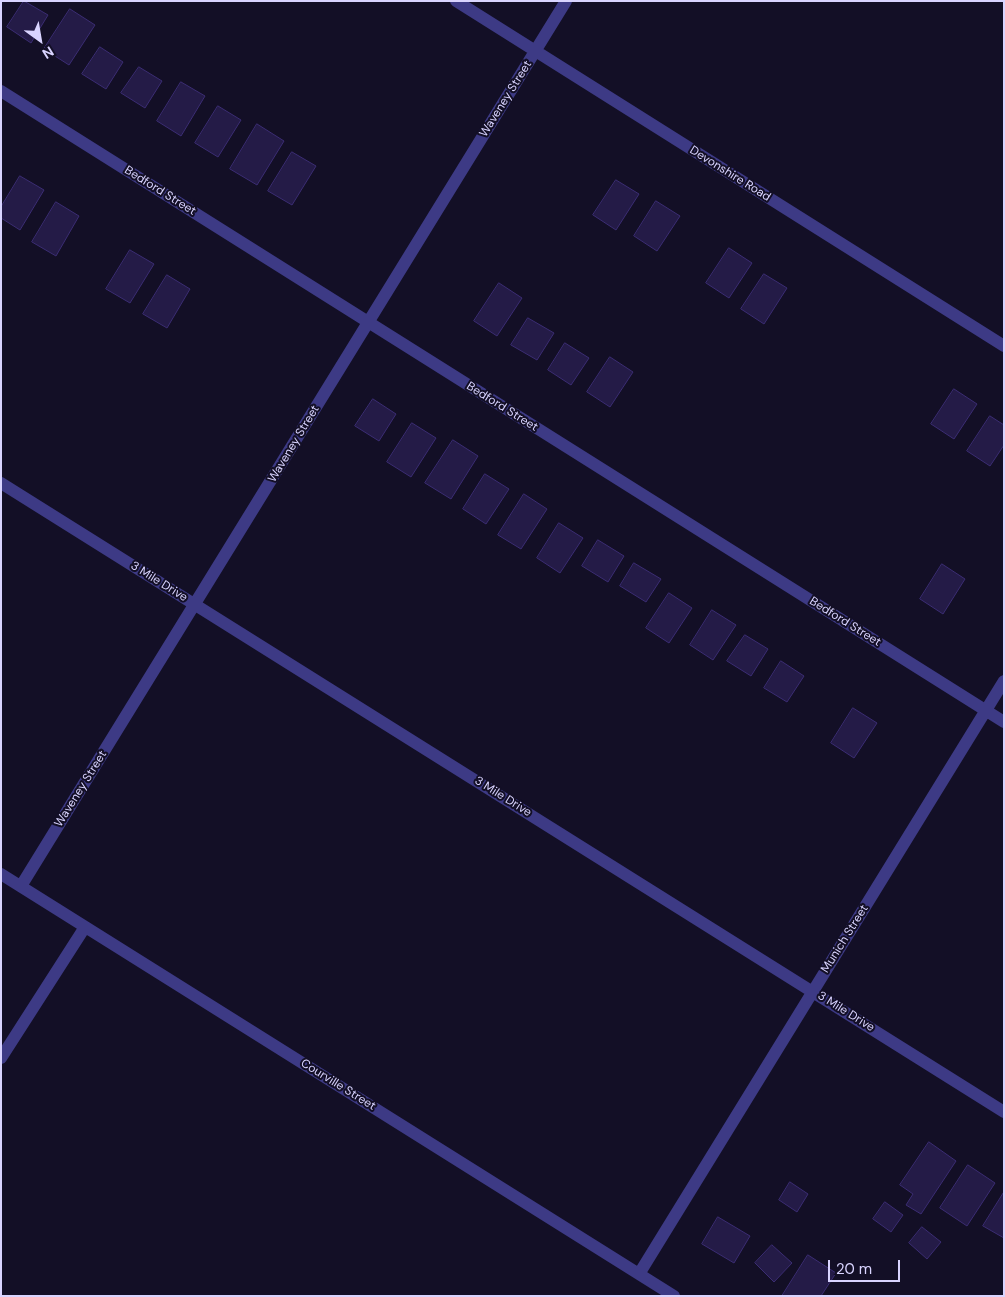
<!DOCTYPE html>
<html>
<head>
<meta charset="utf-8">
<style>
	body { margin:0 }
	#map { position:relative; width:1005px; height:1297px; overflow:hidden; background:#130f26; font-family:"DM Sans",sans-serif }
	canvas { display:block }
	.frame { position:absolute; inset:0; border:2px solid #d9d4ff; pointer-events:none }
	.north { position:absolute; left:15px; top:15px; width:50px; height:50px; -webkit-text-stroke:4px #130f26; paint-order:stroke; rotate:148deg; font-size:14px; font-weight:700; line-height:20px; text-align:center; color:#d9d4ff }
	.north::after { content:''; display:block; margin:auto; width:18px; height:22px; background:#d9d4ff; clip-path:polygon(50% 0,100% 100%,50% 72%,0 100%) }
	.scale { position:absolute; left:828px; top:1260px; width:72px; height:22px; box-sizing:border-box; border:2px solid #d9d4ff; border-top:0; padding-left:6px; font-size:15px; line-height:18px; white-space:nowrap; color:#d9d4ff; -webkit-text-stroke:4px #130f26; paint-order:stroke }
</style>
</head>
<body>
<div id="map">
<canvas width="1005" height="1297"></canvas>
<div class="frame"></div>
<div class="north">N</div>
<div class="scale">20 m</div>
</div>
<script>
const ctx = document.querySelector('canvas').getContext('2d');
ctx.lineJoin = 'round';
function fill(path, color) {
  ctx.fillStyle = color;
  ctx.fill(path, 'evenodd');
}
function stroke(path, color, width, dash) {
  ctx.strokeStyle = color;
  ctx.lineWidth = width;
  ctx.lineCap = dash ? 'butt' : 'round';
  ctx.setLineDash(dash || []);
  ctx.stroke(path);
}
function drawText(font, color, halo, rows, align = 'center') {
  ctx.font = font + ' "DM Sans",sans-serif';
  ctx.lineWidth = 4;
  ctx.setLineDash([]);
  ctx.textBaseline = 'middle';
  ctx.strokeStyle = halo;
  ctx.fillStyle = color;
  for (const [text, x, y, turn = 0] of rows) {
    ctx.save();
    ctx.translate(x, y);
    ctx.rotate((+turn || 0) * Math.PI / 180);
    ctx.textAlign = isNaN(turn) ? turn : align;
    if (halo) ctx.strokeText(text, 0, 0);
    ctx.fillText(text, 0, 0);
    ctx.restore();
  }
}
const building = new Path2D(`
	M24,1l24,14 -17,28 -24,-16z
	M70,9l25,16 -26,40 -25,-16z
	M100,47l23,15 -17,27 -24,-15z
	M139,67l23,14 -17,27 -24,-15z
	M181,82l24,14 -24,40 -24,-15z
	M218,106l23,14 -23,37 -23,-14z
	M257,124l27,17 -27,44 -27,-16z
	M292,152l24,14 -24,39 -24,-14z
	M20,176l24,14 -24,40 -19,-12v-11z
	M616,180l23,14 -23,36 -23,-15z
	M656,201l24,15 -23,35 -23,-15z
	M56,202l23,14 -23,40 -24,-14z
	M729,248l23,15 -23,35 -23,-15z
	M130,250l24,14 -24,39 -24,-14z
	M764,274l23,14 -23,36 -23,-15z
	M167,275l23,14 -23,39 -24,-14z
	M499,283l23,15 -25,38 -23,-15z
	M528,318l26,15 -17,27 -26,-15z
	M565,343l24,15 -18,27 -23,-15z
	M610,357l23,15 -23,35 -23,-15z
	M954,389l23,15 -23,35 -23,-15z
	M373,399l23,15 -17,27 -24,-15z
	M990,416l14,9v20l-14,21 -23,-15z
	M412,423l24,15 -25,39 -24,-15z
	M453,440l25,16 -27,43 -26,-16z
	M485,474l24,15 -23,35 -23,-15z
	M524,494l23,15 -26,40 -23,-14z
	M559,523l24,15 -23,35 -23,-15z
	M598,540l26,16 -16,26 -26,-16z
	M634,563l27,16 -15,23 -26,-16z
	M942,564l23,15 -22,35 -23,-15z
	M669,593l23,15 -23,35 -23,-15z
	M712,610l24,15 -23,35 -23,-15z
	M745,635l23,14 -17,27 -24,-15z
	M781,661l23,15 -17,26 -23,-14z
	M853,708l24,15 -23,35 -23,-15z
	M929,1142l27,19 -35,53 -15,-9 7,-11 -13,-9z
	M968,1165l27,18 -28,43 -27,-18z
	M790,1182l18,12 -11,18 -18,-12z
	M1004,1192v46l-21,-12z
	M885,1202l18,13 -12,17 -18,-13z
	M718,1217l32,19 -16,27 -32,-19z
	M922,1227l19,15 -14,17 -18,-16z
	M772,1245l20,18 -18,19 -19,-19z
	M808,1255l28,18 -15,23h-39z`);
const minor = new Path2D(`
	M456,1l548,345
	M1,91l1003,631
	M1,483l1003,629
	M1,874l673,422
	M21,886l545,-885
	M1,1058l84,-131
	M639,1274l365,-593`);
const streetNames = [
	["Waveney Street",506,99,-58],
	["Devonshire Road",730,174,32],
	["Bedford Street",160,191,32],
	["Bedford Street",502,407,32],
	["Waveney Street",294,444,-59],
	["3 Mile Drive",159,582,32],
	["Bedford Street",845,622,32],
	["Waveney Street",81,789,-58],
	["3 Mile Drive",503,797,32],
	["Munich Street",845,939,-58],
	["3 Mile Drive",846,1012,32],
	["Courville Street",338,1085,32]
];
fill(building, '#241b47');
stroke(building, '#3b2d73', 1);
stroke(minor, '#3d3a85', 12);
drawText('12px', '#d9d4ff', '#130f26', streetNames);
</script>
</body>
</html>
